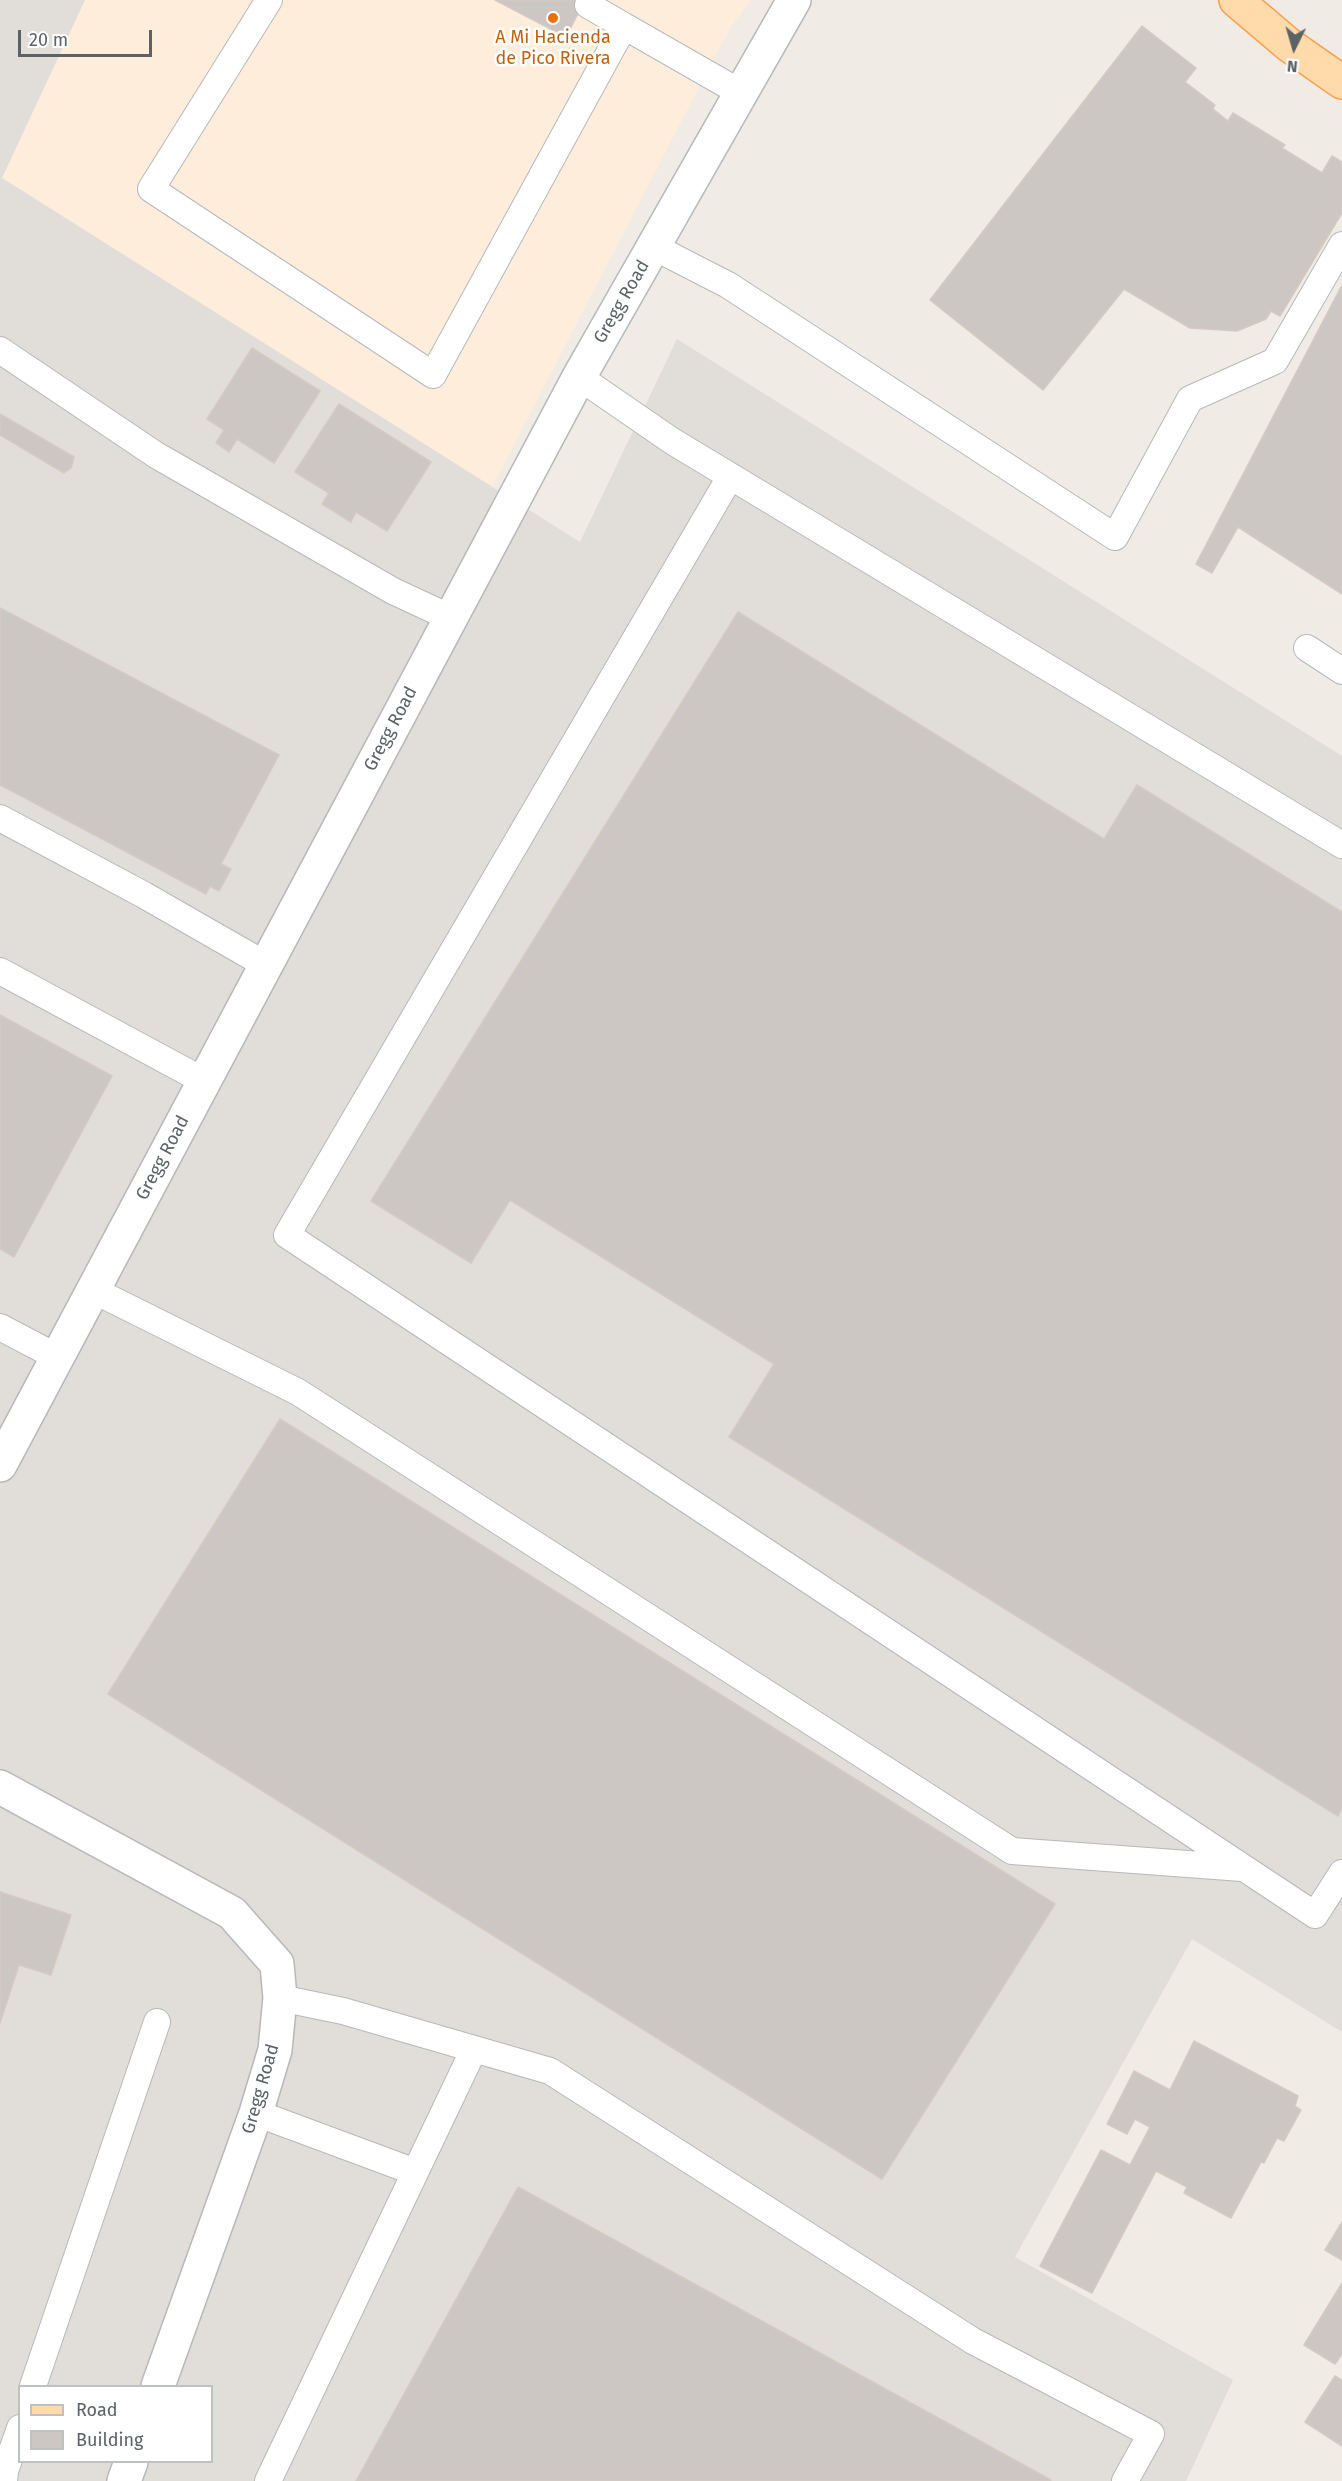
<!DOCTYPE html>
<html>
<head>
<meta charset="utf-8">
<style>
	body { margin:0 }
	#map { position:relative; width:1342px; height:2481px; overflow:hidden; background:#f0ebe5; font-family:"Fira Sans",sans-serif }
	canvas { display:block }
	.legend { position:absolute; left:18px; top:2385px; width:195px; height:78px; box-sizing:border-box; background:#fff; border:2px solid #bec1c2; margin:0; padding:8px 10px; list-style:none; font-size:18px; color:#5c6366 }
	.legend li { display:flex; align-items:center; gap:12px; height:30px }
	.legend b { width:30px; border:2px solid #bec1c2 }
	.north { position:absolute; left:1264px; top:18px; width:60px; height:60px; -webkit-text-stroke:4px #fff; paint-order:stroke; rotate:185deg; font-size:16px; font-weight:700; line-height:24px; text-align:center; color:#5c6366 }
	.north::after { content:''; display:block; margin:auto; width:21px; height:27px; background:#5c6366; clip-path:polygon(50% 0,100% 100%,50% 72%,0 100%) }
	.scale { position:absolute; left:18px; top:30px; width:134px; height:27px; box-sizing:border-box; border:3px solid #5c6366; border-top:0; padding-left:8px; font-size:18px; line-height:21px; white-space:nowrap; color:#5c6366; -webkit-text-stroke:4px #fff; paint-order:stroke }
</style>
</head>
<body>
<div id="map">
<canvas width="1342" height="2481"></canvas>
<ul class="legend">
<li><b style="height:8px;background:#ffdbab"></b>Road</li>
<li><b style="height:16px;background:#cdc7c3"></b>Building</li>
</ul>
<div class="north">N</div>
<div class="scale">20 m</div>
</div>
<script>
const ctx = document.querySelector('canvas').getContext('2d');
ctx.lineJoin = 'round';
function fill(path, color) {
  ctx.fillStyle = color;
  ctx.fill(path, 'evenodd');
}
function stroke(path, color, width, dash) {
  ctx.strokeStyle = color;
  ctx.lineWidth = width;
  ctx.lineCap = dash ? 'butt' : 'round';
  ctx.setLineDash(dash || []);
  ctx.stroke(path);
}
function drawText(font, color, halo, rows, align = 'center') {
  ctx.font = font + ' "Fira Sans",sans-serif';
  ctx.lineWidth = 5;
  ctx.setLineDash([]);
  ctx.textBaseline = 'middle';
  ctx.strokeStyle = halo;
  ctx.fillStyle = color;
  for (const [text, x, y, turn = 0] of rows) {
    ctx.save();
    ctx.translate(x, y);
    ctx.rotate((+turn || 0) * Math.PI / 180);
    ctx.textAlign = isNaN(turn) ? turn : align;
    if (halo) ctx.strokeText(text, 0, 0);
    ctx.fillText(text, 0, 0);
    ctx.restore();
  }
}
const commercial = new Path2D(`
	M85,0h666l-24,33 -235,454 -490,-309z`);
const industrial = new Path2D(`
	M0,0h85l-83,178 578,364 97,-203 665,417v1276l-150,-93 -177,318 218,123 -47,101h-1186zM20,2386h192v76h-192z`);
const building = new Path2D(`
	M495,0h90l-19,37z
	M1142,26l54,42 -11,14 30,23 -2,4 15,12 5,-8 52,32 -3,3 40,25 10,-17 10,6v51l-62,103 -9,-5 -5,8 -29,12 -47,-3 -66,-39 -81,101 -113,-90z
	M1342,285v309l-104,-67 -26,46 -16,-9z
	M252,348l68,43 -46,72 -37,-24 -8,13 -13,-9 8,-13 -17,-11z
	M339,404l92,58 -44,69 -31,-19 -5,10 -29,-18 7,-11 -34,-21z
	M0,414l74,43 -3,11 -7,5 -64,-38z
	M0,608l279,147 -58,109 10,5 -12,22 -9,-5 -4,8 -206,-109z
	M738,612l366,227 33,-54 205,127v896l-4,8 -609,-379 45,-73 -264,-164 -39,63 -100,-62z
	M0,1015l112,61 -98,181 -14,-8z
	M280,1419l775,485 -173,275 -774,-485z
	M0,1892l71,23 -20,60 -32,-10 -19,58z
	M1194,2041l104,55 -3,10 6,4 -17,31 -7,-3 -13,25 -3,-1 -30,56 -47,-25 3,-6 -31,-16 -64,122 -52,-27 61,-116 29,15 20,-38 -15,-8 -8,15 -20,-10 27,-53 36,19z
	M518,2187l533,293 -1,1h-694z
	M1342,2222v38l-17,-10z
	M1342,2283v71l-7,10 -31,-19z
	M1335,2376l7,4v66l-37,-24z`);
const lane = new Path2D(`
	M269,0l-118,189 282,186 191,-349 -36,-21
	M624,26l117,67
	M654,247l74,38 387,252 75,-138 85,-38 67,-116
	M0,350l156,105 237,136 58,27
	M579,377l93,64 670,404
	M730,477l-443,758 1028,680 27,-42
	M1307,648l35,23
	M0,818l144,77 122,70
	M0,971l204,110
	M93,1290l205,102 714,459 230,17
	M0,1327l57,30
	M280,1998l63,13 207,60 423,270 178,93 -26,47
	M256,2113l159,59
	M33,2386l124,-364
	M4,2481l1,-10 15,-43
	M268,2481l206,-432`);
const street = new Path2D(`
	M0,1465l579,-1088 215,-377
	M0,1787l232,126 45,51 3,34 -5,52 -19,63 -98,273
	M124,2481l7,-19`);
const primary = new Path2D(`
	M1236,0l53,45 53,37`);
const markers = [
	[553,18,6,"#e8710a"]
];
const foodNames = [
	["A Mi Hacienda",553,38],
	["de Pico Rivera",553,59]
];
const streetNames = [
	["Gregg Road",622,302,-60],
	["Gregg Road",391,729,-62],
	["Gregg Road",163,1158,-62],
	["Gregg Road",261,2089,-74]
];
fill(commercial, '#ffeddb');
fill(industrial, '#e1ddd9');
fill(building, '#cdc7c3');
stroke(building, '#d5cac2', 1.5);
stroke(lane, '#b5b9bc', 28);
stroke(street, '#b5b9bc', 36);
stroke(primary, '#fda051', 36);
stroke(lane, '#fff', 26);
stroke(street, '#fff', 33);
stroke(primary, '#ffdbab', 33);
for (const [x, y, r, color] of markers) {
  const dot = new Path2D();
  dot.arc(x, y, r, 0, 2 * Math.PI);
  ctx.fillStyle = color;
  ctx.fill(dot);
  stroke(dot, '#fff', 2);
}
drawText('18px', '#c56008', '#fff', foodNames);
drawText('18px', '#5c6366', '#fff', streetNames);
</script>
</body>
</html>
